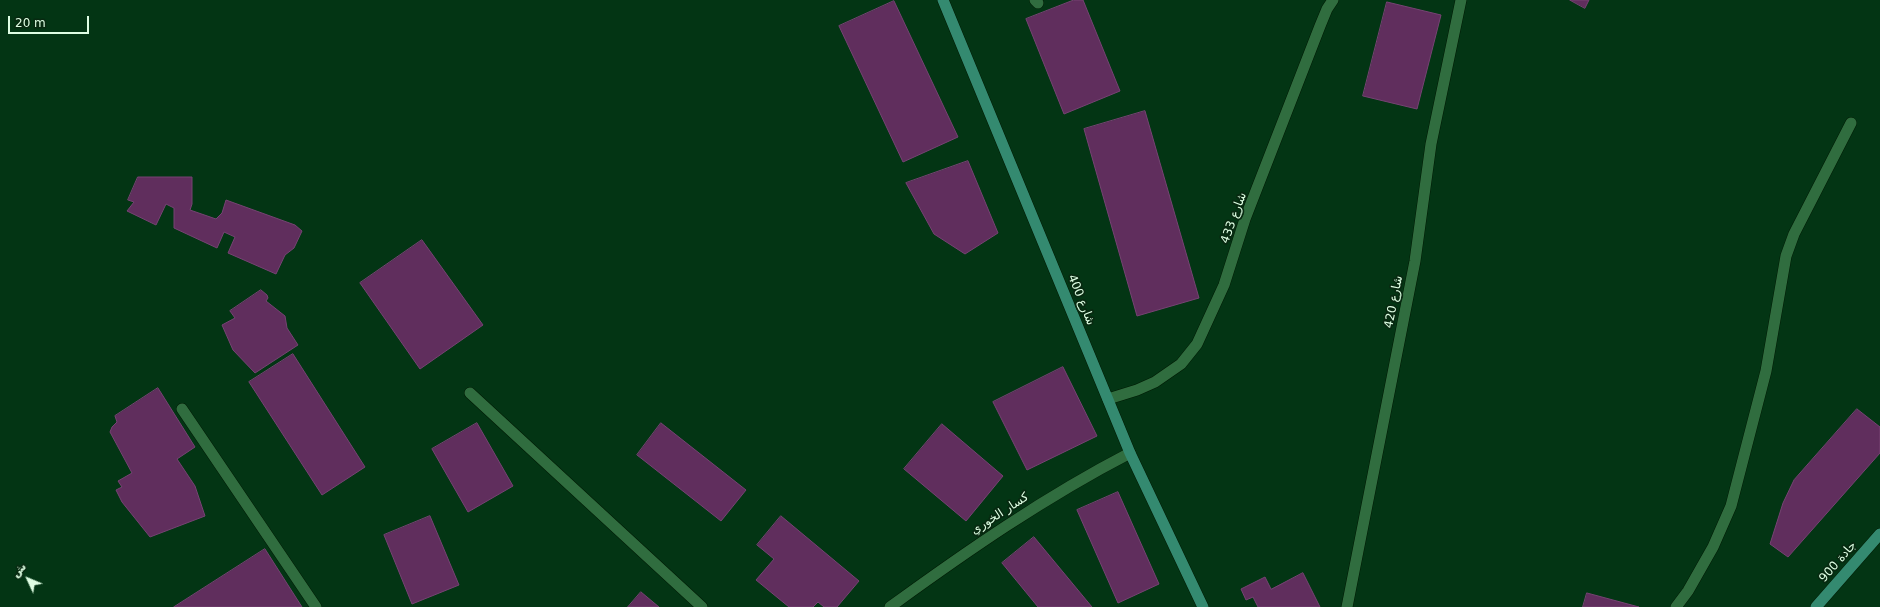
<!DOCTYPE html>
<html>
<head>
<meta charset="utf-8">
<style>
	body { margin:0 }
	#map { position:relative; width:1880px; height:607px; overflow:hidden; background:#033514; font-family:"DejaVu Sans","Noto Sans Arabic",sans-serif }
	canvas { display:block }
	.north { position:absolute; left:8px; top:559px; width:40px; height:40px; -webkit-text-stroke:3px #082911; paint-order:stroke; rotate:314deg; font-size:11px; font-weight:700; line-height:16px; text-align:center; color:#defee3 }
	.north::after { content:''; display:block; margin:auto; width:14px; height:18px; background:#defee3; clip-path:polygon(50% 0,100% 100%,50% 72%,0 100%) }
	.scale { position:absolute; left:8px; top:16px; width:81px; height:18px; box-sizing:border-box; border:2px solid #defee3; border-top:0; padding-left:5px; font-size:12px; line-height:14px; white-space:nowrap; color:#defee3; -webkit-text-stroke:3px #082911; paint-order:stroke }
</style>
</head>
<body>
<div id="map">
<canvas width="1880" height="607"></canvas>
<div class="north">ش</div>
<div class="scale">20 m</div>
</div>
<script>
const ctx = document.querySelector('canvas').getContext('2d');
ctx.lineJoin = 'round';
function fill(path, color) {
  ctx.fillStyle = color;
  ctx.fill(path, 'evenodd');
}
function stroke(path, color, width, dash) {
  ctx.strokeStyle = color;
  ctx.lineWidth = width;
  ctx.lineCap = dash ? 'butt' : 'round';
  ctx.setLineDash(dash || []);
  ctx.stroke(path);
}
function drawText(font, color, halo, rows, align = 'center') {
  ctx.font = font + ' "DejaVu Sans","Noto Sans Arabic",sans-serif';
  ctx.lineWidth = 3.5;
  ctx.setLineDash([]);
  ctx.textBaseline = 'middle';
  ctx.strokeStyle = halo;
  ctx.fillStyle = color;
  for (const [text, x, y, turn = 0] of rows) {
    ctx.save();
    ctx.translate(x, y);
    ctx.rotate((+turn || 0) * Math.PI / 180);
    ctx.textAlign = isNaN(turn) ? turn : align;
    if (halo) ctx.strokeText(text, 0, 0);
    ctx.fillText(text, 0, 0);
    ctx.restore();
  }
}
const building = new Path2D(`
	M1074,0h9l37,91 -56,23 -38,-95z
	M1570,0h19l-4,8z
	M894,1l64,136 -55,25 -64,-136z
	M1387,2l54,13 -24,94 -54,-13z
	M1145,111l54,187 -62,18 -53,-187z
	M968,161l30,72 -33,21 -31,-20 -28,-51z
	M138,177h54v27l-2,6 26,9 6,-6 4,-13 69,25 7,6 -8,17 -9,7 -9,19 -48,-21 7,-16 -11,-5 -7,16 -43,-20v-20l-8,-4 -10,21 -29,-14 7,-9 -6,-2z
	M422,240l61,85 -63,44 -60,-86z
	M261,290l6,5 1,3 -2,3 19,15 2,12 11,17 -43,28 -22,-23 -11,-25 13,-7 -5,-7z
	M293,354l72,113 -43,28 -73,-113z
	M1063,367l34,69 -70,34 -34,-68z
	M158,388l37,59 -18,12 18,27 10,30 -55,21 -28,-35 -6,-12 6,-3 -4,-6 14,-8 -22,-41 2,-5 5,-5 -2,-6z
	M1857,409l23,18v26l-92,104 -18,-13 13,-41 11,-23z
	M477,423l36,63 -45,26 -36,-63z
	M661,423l85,67 -25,31 -84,-66z
	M942,424l61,52 -37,45 -62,-52z
	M1118,492l41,92 -41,19 -41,-93z
	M430,516l29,69 -47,19 -28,-69z
	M781,516l78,65 -22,26h-13l-6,-5 -5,5h-24l-33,-27 18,-21 -17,-14z
	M1034,537l58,70h-54l-36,-44z
	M265,549l37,58h-128z
	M1303,573l17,34h-62l-5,-10 -7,3 -5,-11 24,-12 6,12z
	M641,592l18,15h-31z
	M1587,593l52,14h-56z`);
const minor = new Path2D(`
	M1035,0l3,3
	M470,393l232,214
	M1108,399l29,-9 18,-8 26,-18 16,-20 27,-59 21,-66 75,-193 7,-17 6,-9
	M182,409l134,198
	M890,607c77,-56 155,-110 240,-154
	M1347,607l68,-346 16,-117 30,-144
	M1676,607l12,-16 25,-44 18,-41 35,-135 20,-115 8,-22 57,-111`);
const secondary = new Path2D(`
	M943,0l187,453 73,154
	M1816,607l64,-73`);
const streetNames = [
	["شارع 433",1234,218,-70],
	["شارع 400",1081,300,68],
	["شارع 420",1394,302,-79],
	["كسار الخوري",1000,514,-33],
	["جادة 900",1838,562,-49]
];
fill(building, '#602e5d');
stroke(building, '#764373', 1);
stroke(minor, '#001a04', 12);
stroke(secondary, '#001a04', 12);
stroke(minor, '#306d3f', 11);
stroke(secondary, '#348a70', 11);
drawText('12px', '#defee3', '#082911', streetNames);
</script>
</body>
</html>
